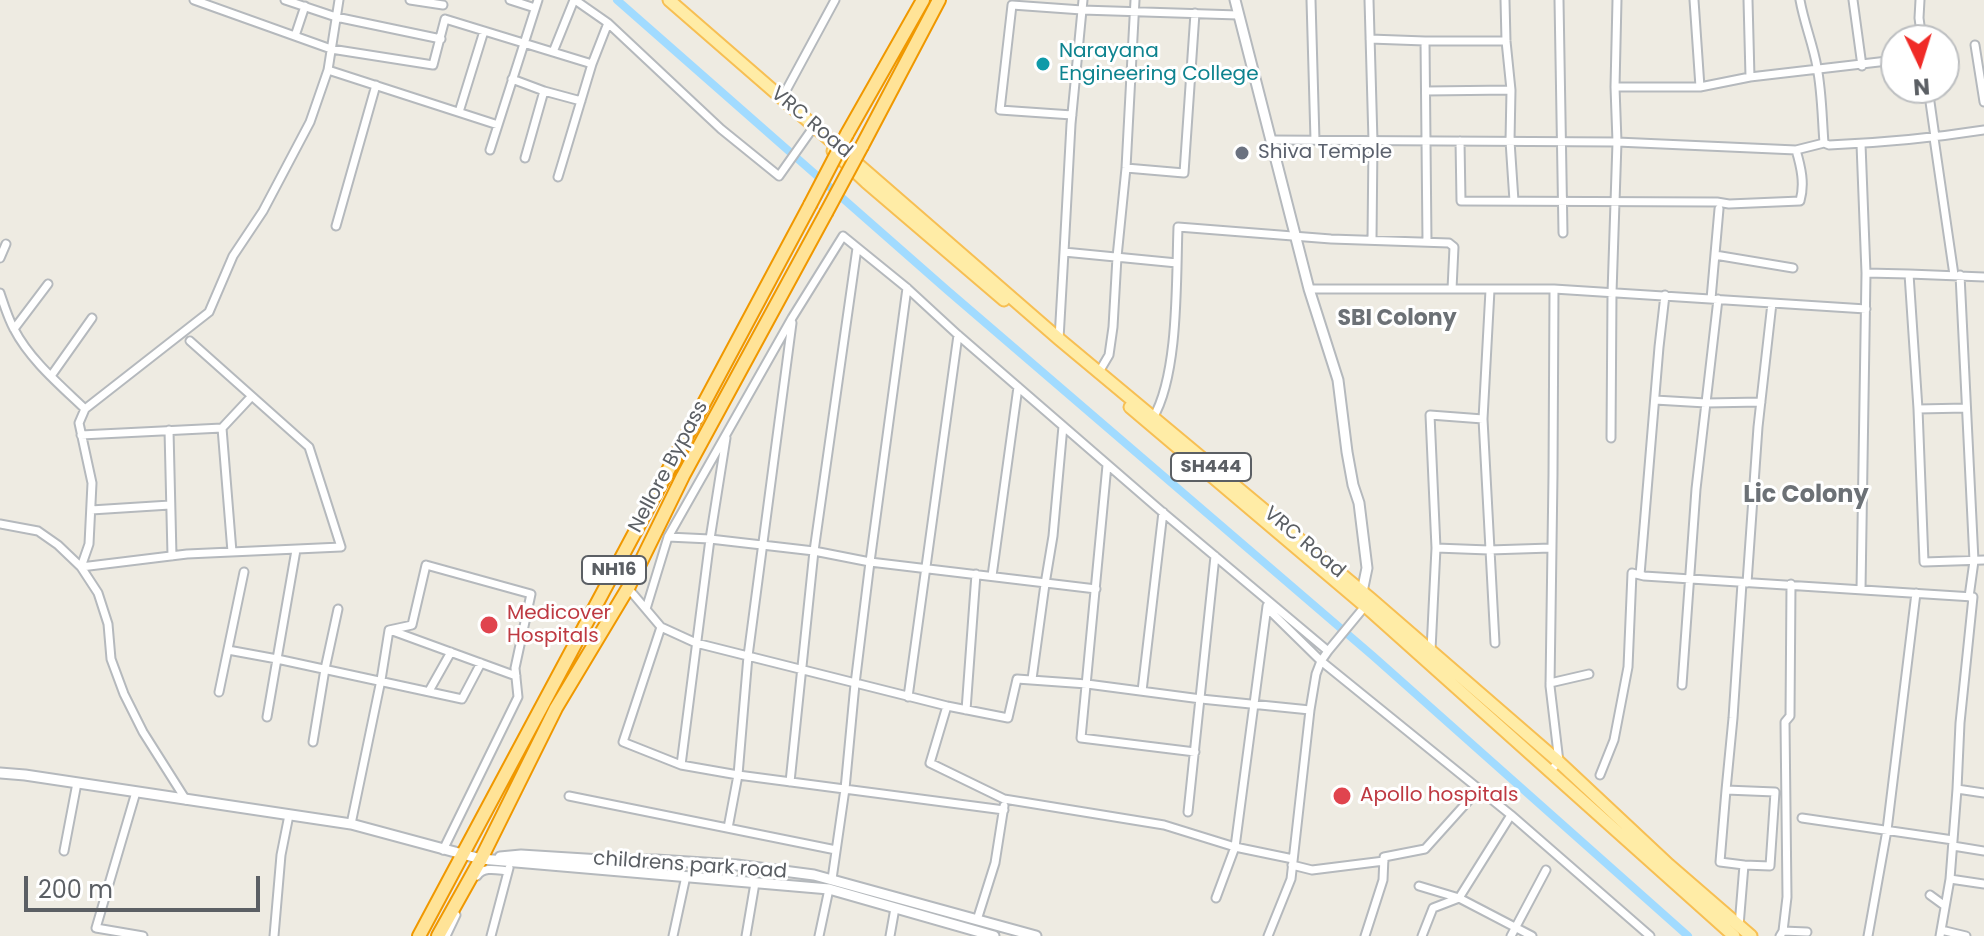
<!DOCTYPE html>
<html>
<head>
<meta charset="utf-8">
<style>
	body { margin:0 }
	#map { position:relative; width:1984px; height:936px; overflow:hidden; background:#eeebe2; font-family:Poppins,sans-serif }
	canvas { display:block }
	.north { position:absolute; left:1880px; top:24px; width:80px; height:80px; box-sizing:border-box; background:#fff; border:2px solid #bdbfc1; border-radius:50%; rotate:176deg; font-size:22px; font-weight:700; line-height:32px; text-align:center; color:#5b5f64 }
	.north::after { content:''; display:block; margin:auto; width:28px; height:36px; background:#f02b27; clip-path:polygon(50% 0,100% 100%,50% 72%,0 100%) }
	.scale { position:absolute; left:24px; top:876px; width:236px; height:36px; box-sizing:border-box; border:4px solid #5b5f64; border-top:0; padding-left:10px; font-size:24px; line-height:28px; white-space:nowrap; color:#5b5f64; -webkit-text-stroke:6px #fff; paint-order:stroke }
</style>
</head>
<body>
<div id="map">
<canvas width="1984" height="936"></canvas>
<div class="north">N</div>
<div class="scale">200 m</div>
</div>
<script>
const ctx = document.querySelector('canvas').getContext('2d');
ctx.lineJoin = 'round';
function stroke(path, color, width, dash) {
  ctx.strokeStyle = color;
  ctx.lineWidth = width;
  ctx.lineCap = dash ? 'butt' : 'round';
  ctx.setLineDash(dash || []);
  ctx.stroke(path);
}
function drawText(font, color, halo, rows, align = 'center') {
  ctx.font = font + ' Poppins,sans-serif';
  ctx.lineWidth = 6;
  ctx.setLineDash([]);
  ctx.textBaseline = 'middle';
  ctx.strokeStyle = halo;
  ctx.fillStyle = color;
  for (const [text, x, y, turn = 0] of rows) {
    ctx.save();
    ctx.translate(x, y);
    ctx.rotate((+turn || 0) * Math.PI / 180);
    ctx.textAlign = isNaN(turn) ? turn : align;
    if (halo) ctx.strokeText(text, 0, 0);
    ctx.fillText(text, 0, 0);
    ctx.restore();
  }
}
const canal = new Path2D(`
	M617,0l330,290 426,366 315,280`);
const minor = new Path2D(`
	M194,0l137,49 102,16 12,-46 147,45
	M285,0l51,17 105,22
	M410,0l33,5
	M510,0l25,8
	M575,0l33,23 113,106 58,47 36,-51
	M1311,0l4,140
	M1369,0l4,141 -1,99
	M1505,0l1,41 5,49 -1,51 4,60
	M1559,0l4,233
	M1694,0l6,87
	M1800,0c4,23 13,44 17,67 5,25 5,51 7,76
	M1853,0l9,66
	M1920,0l-1,18 3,22
	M295,36l10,-30
	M1370,39l55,2 2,201
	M1425,41h81
	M1975,45l9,57
	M553,52l21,-52
	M328,70l170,55
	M1750,77l146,-17
	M512,79l32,12 37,10
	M1615,87h85l50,-10 -2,-77
	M1928,88l7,49
	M1426,91l85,-1
	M782,98l53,-98
	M459,112l25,-81
	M1072,115l-72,-5 12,-105 70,5 1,-10
	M1934,138l20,137
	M1271,140l346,2 179,8
	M1460,141l1,60 256,1 12,2 71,-3c5,-17 1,-34 -4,-51l28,-7 5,2c52,-2 104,-7 155,-15
	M1861,144l5,129
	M490,150l48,-150
	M525,158l19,-67
	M1126,168l58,5 11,-160
	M558,177l34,-113 16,-41
	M336,226l40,-141
	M1064,252l7,-128 11,-114 156,5
	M1715,255l78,13
	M0,258l6,-14
	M1960,275l14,286 -5,36
	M1984,277l-75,-3 9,135 6,153 60,-2
	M1309,289h245l312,20
	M1490,290l-7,129 12,224
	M0,293c4,12 8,25 14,36 16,31 46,56 71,80
	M1711,299l8,-90
	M14,329l34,-45
	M1059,339l5,-87 113,11
	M190,341l119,106 32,100 -154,7 -106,13 8,-23 3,-61 -13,-60 6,-14 124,-97 24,-56 30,-45 47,-89 18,-52 11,-70
	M1099,372l10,-17 4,-28 4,-70 9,-89 9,-168
	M51,376l41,-58
	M1655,400l51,3 55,-1
	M1918,409l48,-1
	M1153,418c26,-44 23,-139 25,-191l153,12 118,4 5,4 -2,42
	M222,428l29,-31
	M169,430l3,126
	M81,435l141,-7 10,124
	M1611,438l1,-145 5,-151 -2,-55 2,-87
	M1107,465l-26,273 114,14
	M91,510l79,-5
	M0,524l38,7 20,14 23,22 17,26 10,31 3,35 13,35 19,38 43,68
	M668,537l42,2 104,12 56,11 226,27
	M1436,548l-6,-133 53,4
	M296,550l-19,109 185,40 19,-36
	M1640,575l19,-228 6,-52
	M992,576l26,-189
	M1747,583l11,-156 14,-124
	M628,588l33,39 35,16 251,63 61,12 9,-39 70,5 114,15 109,11
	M1861,590l5,-317 43,1
	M1267,608l54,53 190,154 139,121
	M646,609l22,-72 124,-219 51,-82 64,52 51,47 202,175 168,141
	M661,627l-38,115 58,23 57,10 266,35
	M390,630l126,46
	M228,650l49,9 -10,58
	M1431,650l5,-102 53,2 62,-2
	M1032,679l13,-95 8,-48 10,-110
	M1550,683l39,-9
	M1682,685l14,-196 22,-190
	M429,691l22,-39
	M1142,691l21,-179
	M219,692l25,-120
	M908,697l50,-362
	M947,706l-17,57 74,36 160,26 71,22 58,12
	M966,710l10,-136
	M313,742l12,-73 13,-60
	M681,765l29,-226 16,-101
	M1550,771l9,-9 -9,-76 3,-211 1,-186
	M1600,775l14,-35 14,-73 4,-94 12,3 329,21 -13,126 -3,66
	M790,782l24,-231 43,-303
	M1726,790l-6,72 24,3
	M136,792l-40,136 47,8
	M569,796l267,54
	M1188,812l27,-256
	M1802,818l151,22
	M351,824l30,-144 8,-50 23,-5 14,-60 105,29 -16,74 3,29 -75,153
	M728,828l10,-53 10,-119 44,-333
	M1953,846l31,5
	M64,851l13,-68
	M1292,865l20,5 72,-9
	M477,876c7,-10 20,-6 31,-5
	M832,879l13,-90 10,-105 15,-122 37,-274
	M1950,879l34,5
	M1419,886l40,12 52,-83
	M1930,895l15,11
	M1216,898l19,-51 32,-241
	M977,920l18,-57 9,-57
	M1739,926l5,-61 26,1 5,-74 -49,-2 7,-72 9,-135
	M1941,930l25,6
	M1783,931l24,1
	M274,936l7,-81 8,-40
	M446,936l10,-21
	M491,936l18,-68
	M673,936l13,-60
	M746,936l9,-53
	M819,936l10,-47
	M890,936l5,-28
	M1268,936l23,-57 19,-169 6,-36 5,-13 7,-10 38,-46
	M1365,936l18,-56 1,-23 41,-8 53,-59
	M1422,936l11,-28 26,-10 73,38
	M1511,936l35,-66
	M1780,936l3,-5 4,-34 -2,-175 5,-6 1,-132
	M1868,936l19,-106 29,-237
	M1940,936l10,-57 7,-90 27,4`);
const tertiary = new Path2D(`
	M1235,0l74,289 29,91 9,72 6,33 6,18 8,65 -5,24
	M0,773l25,2 326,49 130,35 348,30 165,47
	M500,857l21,-2 80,5h55l81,5 77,10 222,61`);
const primary = new Path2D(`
	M669,0l390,339 312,260 188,163 110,103 82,71
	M833,151l33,31 138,118
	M1130,407l235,199 369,330`);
const trunk = new Path2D(`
	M847,134l76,-134
	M862,146l77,-146
	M419,936l391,-731
	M438,936l43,-77 75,-151 72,-120 55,-112 143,-263`);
const trunkBridge = new Path2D(`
	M810,205l37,-71
	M826,213l36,-67`);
const markers = [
	[1043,64,8,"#0f9aa8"],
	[1242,153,8,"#6b7280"],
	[489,625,10,"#e0444e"],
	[1342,796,10,"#e0444e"]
];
const shields = [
	[1211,467,80],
	[614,570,64]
];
const shieldNames = [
	["SH444",1211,467],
	["NH16",614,570]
];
const cultureNames = [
	["Narayana",1059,52],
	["Engineering College",1059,75]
];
const streetNames = [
	["VRC Road",811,123,40],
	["Nellore Bypass",669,467,-62],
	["VRC Road",1304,543,40],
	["childrens park road",690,866,4]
];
const worshipNames = [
	["Shiva Temple",1258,153]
];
const healthNames = [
	["Medicover",507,614],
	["Hospitals",507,637],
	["Apollo hospitals",1360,796]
];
const neighbourhoodNames = [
	["SBI Colony",1397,319]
];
const quarterNames = [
	["Lic Colony",1806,496]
];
stroke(canal, '#a1dbff', 8);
stroke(minor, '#b5b9bd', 11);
stroke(tertiary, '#b5b9bd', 13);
stroke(primary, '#f7bf53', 15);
stroke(trunk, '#f09800', 16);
stroke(minor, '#fff', 7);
stroke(tertiary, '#fff', 9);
stroke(primary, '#ffeca6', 11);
stroke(trunk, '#ffe397', 12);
stroke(trunkBridge, '#f09800', 16, []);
stroke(trunkBridge, '#ffe397', 12);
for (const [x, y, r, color] of markers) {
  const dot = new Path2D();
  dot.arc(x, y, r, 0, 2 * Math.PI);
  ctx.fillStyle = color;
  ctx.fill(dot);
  stroke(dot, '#fff', 3);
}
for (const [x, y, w] of shields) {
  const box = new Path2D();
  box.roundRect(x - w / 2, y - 14, w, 28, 6);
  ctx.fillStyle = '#fff';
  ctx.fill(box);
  stroke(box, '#5b5f64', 2);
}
drawText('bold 18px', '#5b5f64', null, shieldNames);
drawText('20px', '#0d838f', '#fff', cultureNames, 'left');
drawText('20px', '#5b5f64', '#fff', streetNames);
drawText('20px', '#5b616d', '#fff', worshipNames, 'left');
drawText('20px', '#be3a42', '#fff', healthNames, 'left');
drawText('bold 22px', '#6c7176', '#fff', neighbourhoodNames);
drawText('bold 24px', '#6c7176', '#fff', quarterNames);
</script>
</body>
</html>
